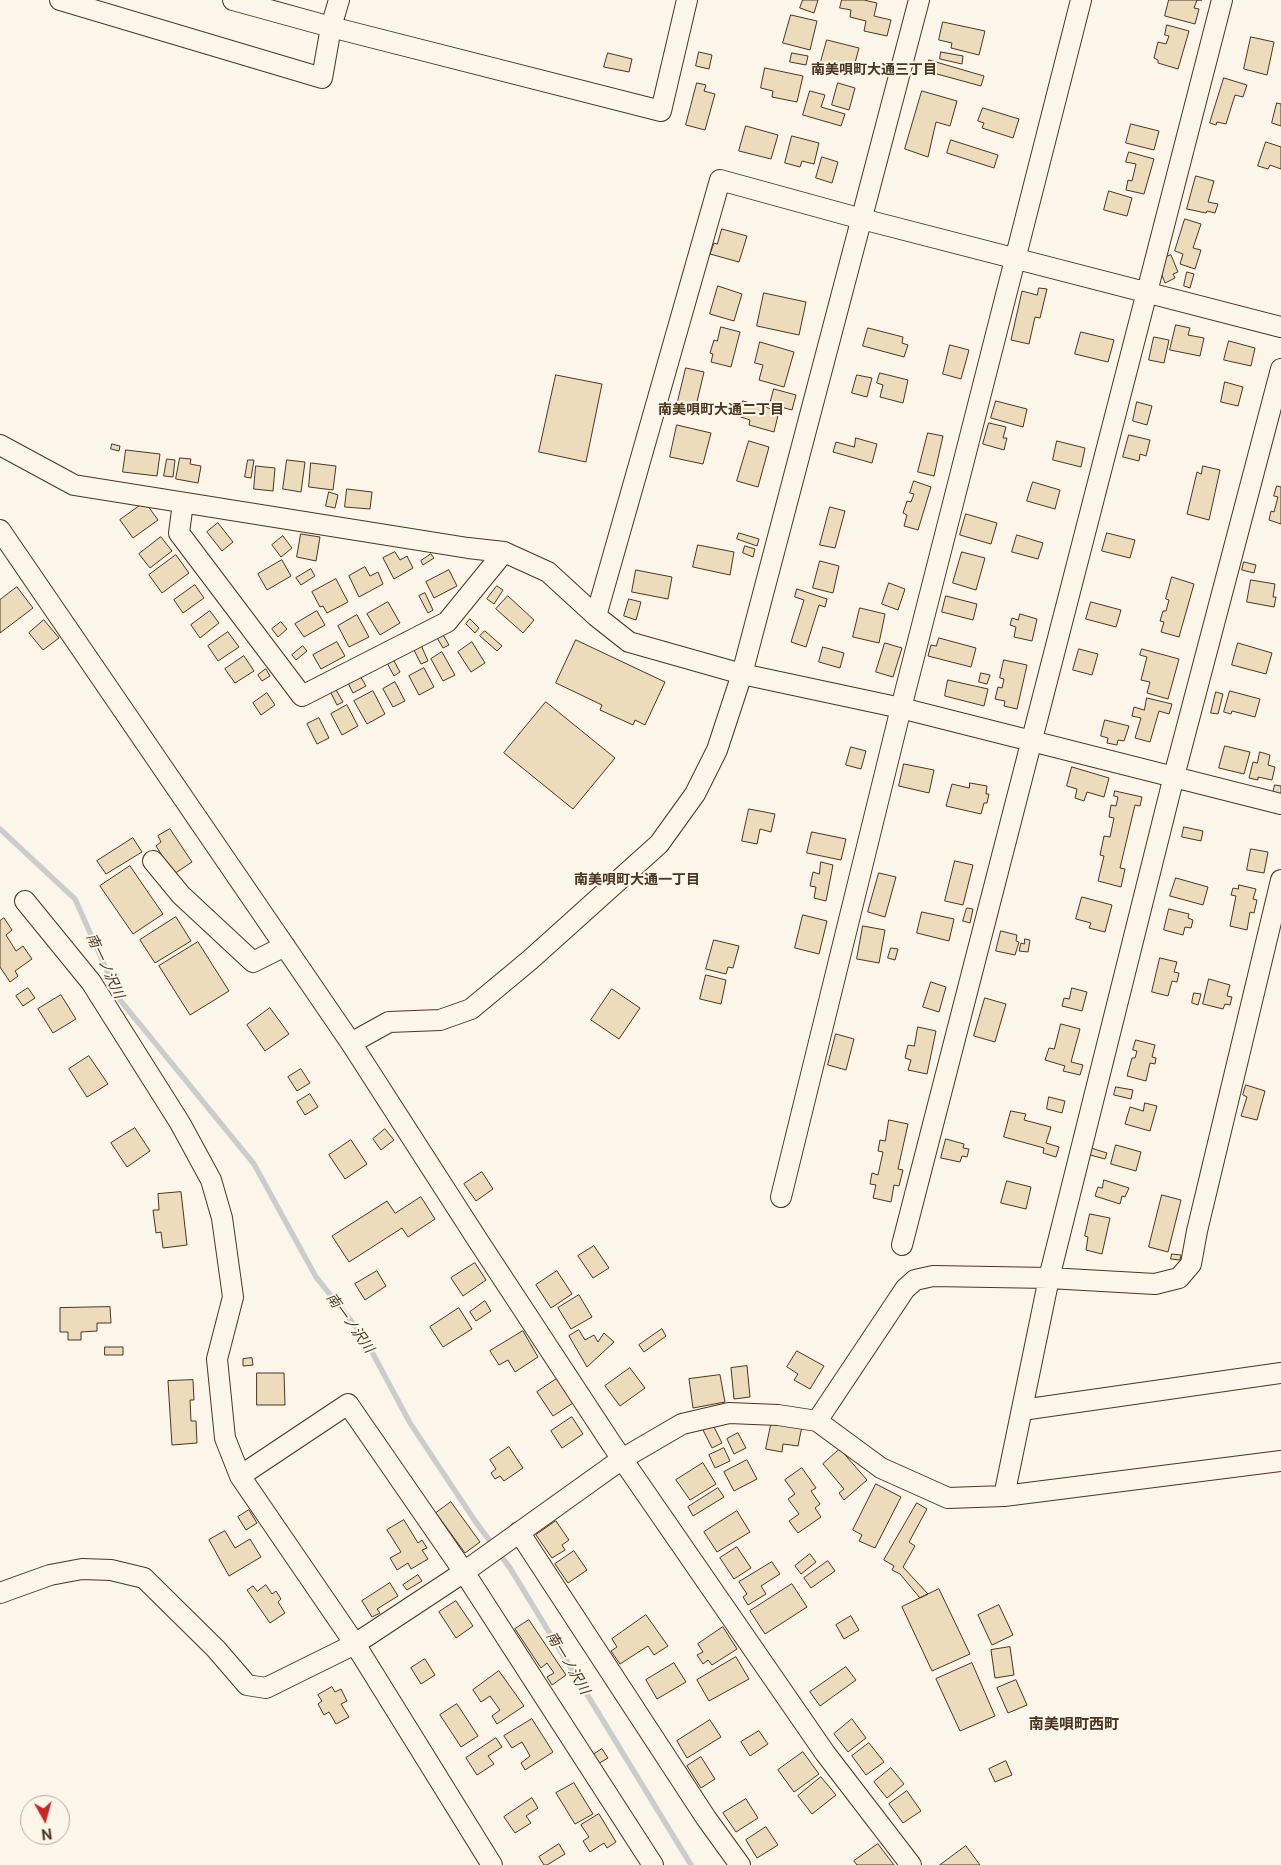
<!DOCTYPE html>
<html>
<head>
<meta charset="utf-8">
<style>
	body { margin:0 }
	#map { position:relative; width:1281px; height:1865px; overflow:hidden; background:#fbf6e9; font-family:"Public Sans",sans-serif }
	canvas { display:block }
	.north { position:absolute; left:20px; top:1795px; width:50px; height:50px; box-sizing:border-box; background:#fbf6e9; border:1px solid #b4a999; border-radius:50%; rotate:173deg; font-size:14px; font-weight:700; line-height:20px; text-align:center; color:#4a3520 }
	.north::after { content:''; display:block; margin:auto; width:18px; height:22px; background:#c62828; clip-path:polygon(50% 0,100% 100%,50% 72%,0 100%) }
</style>
</head>
<body>
<div id="map">
<canvas width="1281" height="1865"></canvas>
<div class="north">N</div>
</div>
<script>
const ctx = document.querySelector('canvas').getContext('2d');
ctx.lineJoin = 'round';
function stroke(path, color, width, dash) {
  ctx.strokeStyle = color;
  ctx.lineWidth = width;
  ctx.lineCap = dash ? 'butt' : 'round';
  ctx.setLineDash(dash || []);
  ctx.stroke(path);
}
function fill(path, color) {
  ctx.fillStyle = color;
  ctx.fill(path, 'evenodd');
}
function drawText(font, color, halo, rows, align = 'center') {
  ctx.font = font + ' "Public Sans","Noto Sans JP",sans-serif';
  ctx.lineWidth = 4;
  ctx.setLineDash([]);
  ctx.textBaseline = 'middle';
  ctx.strokeStyle = halo;
  ctx.fillStyle = color;
  for (const [text, x, y, turn = 0] of rows) {
    ctx.save();
    ctx.translate(x, y);
    ctx.rotate((+turn || 0) * Math.PI / 180);
    ctx.textAlign = isNaN(turn) ? turn : align;
    if (halo) ctx.strokeText(text, 0, 0);
    ctx.fillText(text, 0, 0);
    ctx.restore();
  }
}
const stream = new Path2D(`
	M0,829l75,70 45,101 134,164 62,113 48,60 46,86 65,98 35,47 181,297`);
const building = new Path2D(`
	M803,0h15l-4,13 -14,-5z
	M842,0h22l13,3 -3,13 17,4 -4,16 -23,-5 2,-10 -16,-4 1,-7 -11,-2z
	M1169,0h33h-5l-3,8 5,1 -4,15 -30,-8z
	M791,15l26,6 -7,29 -27,-7z
	M943,22l42,9 -6,24 -28,-7 1,-5 -13,-3z
	M1167,25l22,6 -11,38 -20,-6v-3l-4,-2 4,-16 8,2 3,-8 -4,-1z
	M1251,37l23,5 -7,33 -23,-6z
	M827,40l32,8 -7,26 -32,-9z
	M699,52l13,3 -3,14 -13,-3z
	M941,52l22,4 -1,8 -22,-5z
	M608,53l24,6 -3,13 -25,-5z
	M792,53l16,3 -2,9 -16,-3z
	M929,60l55,16 -3,10 -55,-15z
	M765,68l38,8 -6,26 -25,-5 1,-6 -12,-3z
	M1224,78l23,7 -4,12 -8,-2 -9,29 -9,-2 -1,3 -6,-2z
	M697,83l9,2 -2,6 11,3 -10,36 -19,-5z
	M838,83l17,5 -6,22 -17,-5z
	M810,91l15,4 -4,12 24,7 -4,12 -38,-11z
	M922,91l35,10 -7,25 -14,-4 -8,35 -23,-8z
	M1277,103l4,1v22l-9,-3z
	M983,108l36,11 -6,19 -31,-10 2,-5 -6,-2z
	M1131,124l28,7 -5,19 -28,-7z
	M746,126l32,9 -7,24 -32,-8z
	M792,136l27,7 -5,21 -12,-3 -2,6 -15,-4z
	M951,140l47,15 -4,13 -47,-15z
	M1266,142l15,5v22l-11,-4 -2,4 -10,-3z
	M1129,152l25,7 -10,35 -18,-4 2,-10 4,1 4,-17 -10,-2z
	M822,157l16,5 -6,21 -16,-5z
	M1196,176l18,5 -6,21 10,2 -3,9 -8,-2 -1,2 -19,-4z
	M1109,191l23,7 -5,18 -23,-6z
	M1185,219l16,5 -8,24 8,2 -6,19 -15,-5 3,-10 -8,-3z
	M722,229l25,7 -8,26 -29,-8 4,-11 3,1z
	M1171,255l7,17 -5,2 2,4 -10,5 -5,-13 -1,-10z
	M1187,272l7,2 -4,14 -6,-2z
	M718,286l24,8 -8,27 -24,-7z
	M1039,288l8,1 -7,29 -5,-1 -6,27 -18,-4 11,-49 15,4z
	M764,293l42,9 -7,33 -42,-9z
	M1176,325l14,3 -2,7 16,3 -4,18 -30,-6z
	M721,327l19,5 -9,35 -20,-5 2,-8 -3,-1 4,-13 3,1z
	M868,328l35,9 -1,6 6,2 -4,12 -41,-11z
	M1081,332l33,8 -6,22 -33,-8z
	M1154,337l15,3 -5,23 -15,-3z
	M1229,341l26,7 -4,18 -27,-6z
	M760,342l34,10 -10,35 -25,-7 4,-15 -8,-2z
	M950,345l19,5 -8,29 -18,-5z
	M686,368l18,4 -9,38 -18,-5z
	M880,373l28,7 -5,23 -23,-6 3,-12 -6,-2z
	M556,375l46,9 -16,78 -47,-10z
	M857,375l15,3 -5,19 -15,-4z
	M1225,382l18,5 -5,19 -17,-4z
	M774,389l22,6 -4,15 -22,-6z
	M743,401l36,10 -5,21 -25,-7 1,-5 -12,-4z
	M996,401l31,8 -4,18 -32,-9z
	M1137,402l15,4 -5,19 -14,-4z
	M989,423l17,4 -3,11h4l-3,12 -21,-6z
	M677,425l34,8 -8,31 -33,-7z
	M928,433l15,3 -9,40 -16,-4z
	M1129,435l21,5 -4,16 -6,-2 -1,7 -16,-4z
	M856,438l21,6 -5,19 -39,-11 3,-10 18,5z
	M749,441l20,6 -11,40 -21,-6z
	M1057,441l28,7 -4,19 -28,-7z
	M112,444l8,2 -1,5 -8,-2z
	M126,450l34,4 -3,22 -34,-4z
	M180,458l11,1 -1,5 11,2 -3,17 -22,-4z
	M167,459l8,1 -2,17 -9,-1z
	M248,460h6l-3,18 -6,-1z
	M287,460l18,2 -4,30 -18,-3z
	M311,463l25,3 -3,24 -24,-3z
	M256,466l19,2 -2,23 -19,-2z
	M1203,466l17,4 -11,50 -22,-6 10,-42 4,2z
	M914,481l17,6 -13,43 -14,-4 3,-11 -4,-2 4,-12 4,1 3,-8 -4,-1z
	M1033,482l27,8 -5,19 -28,-8z
	M1277,486l4,1v37l-12,-4 2,-9 3,1 4,-15 -4,-1z
	M347,489l25,3 -2,17 -25,-2z
	M329,492l9,3 -3,13 -9,-2z
	M145,502l13,18 -25,18 -13,-18z
	M830,507l15,4 -10,37 -15,-3z
	M966,514l31,9 -6,21 -31,-9z
	M218,523l15,19 -11,9 -15,-19z
	M739,533l20,6 -2,7 -20,-7z
	M1107,533l28,7 -5,18 -28,-7z
	M301,534l19,3 -4,24 -19,-4z
	M1017,535l26,8 -5,16 -26,-7z
	M283,536l9,12 -11,9 -9,-12z
	M161,537l11,14 -22,17 -11,-14z
	M698,545l36,7 -4,23 -37,-8z
	M745,546l10,3 -2,8 -10,-4z
	M395,552l5,8 7,-4 6,12 -19,11 -11,-21z
	M962,552l23,6 -9,32 -23,-7z
	M431,554l3,4 -11,7 -2,-4z
	M176,555l13,18 -27,20 -13,-18z
	M282,560l9,16 -24,14 -9,-16z
	M820,561l19,5 -6,27 -20,-5z
	M1244,562l12,3 -2,8 -12,-3z
	M365,567l5,9 8,-4 5,12 -24,13 -10,-21z
	M311,569l4,7 -14,9 -5,-7z
	M449,570l8,16 -23,12 -8,-16z
	M636,570l36,7 -4,22 -36,-7z
	M1172,577l22,7 -15,53 -18,-5 3,-10 -4,-1 3,-10h3l3,-11 -3,-1z
	M336,579l12,23 -21,11 -4,-7 -3,1 -8,-15z
	M1251,580l24,4 -2,13h3l-2,10 -27,-5z
	M889,583l16,6 -7,21 -16,-6z
	M195,585l9,13 -21,15 -9,-13z
	M497,586l6,4 -9,14 -7,-5z
	M17,587l16,21 -33,25v-33z
	M797,589l30,10 -2,8 -6,-2 -13,42 -15,-5 13,-42 -9,-3z
	M425,593l8,17 -5,3 -9,-17z
	M508,596l26,24 -11,13 -27,-24z
	M946,596l31,8 -4,16 -31,-8z
	M629,599l12,3 -5,18 -12,-4z
	M388,602l12,21 -20,12 -13,-21z
	M1091,602l30,8 -5,17 -30,-8z
	M860,608l25,6 -6,29 -26,-6z
	M210,611l9,12 -19,15 -9,-13z
	M317,611l8,14 -21,12 -9,-13z
	M1020,614l17,5 -5,22 -18,-4 2,-10 -6,-2 2,-7 6,2z
	M357,615l12,22 -20,10 -11,-21z
	M470,619l9,9 -4,5 -9,-9z
	M44,620l15,18 -16,12 -14,-17z
	M281,622l6,7 -9,8 -6,-8z
	M485,631l17,15 -5,5 -17,-15z
	M228,632l11,15 -21,14 -10,-15z
	M442,633l7,12 -6,3 -7,-12z
	M939,638l37,10 -5,19 -43,-11 3,-11 5,1z
	M576,640l89,42 -20,43 -10,-5 -2,5 -33,-15 2,-5 -46,-22z
	M337,642l8,14 -24,13 -8,-14z
	M472,642l13,21 -14,9 -13,-20z
	M885,643l17,5 -9,29 -17,-5z
	M1238,643l34,10 -6,21 -34,-9z
	M421,645l7,16 -7,3 -8,-16z
	M303,646l4,5 -11,9 -4,-5z
	M823,647l21,6 -4,15 -21,-6z
	M1079,649l19,5 -6,21 -19,-5z
	M1142,649l37,10 -11,40 -21,-6 3,-11 -9,-2 6,-23 -7,-2z
	M442,652l13,23 -12,6 -12,-22z
	M244,656l10,15 -19,12 -10,-14z
	M393,659l7,13 -6,4 -7,-13z
	M1004,660l23,5 -10,44 -13,-3 1,-5 -10,-2 3,-12 4,1 2,-9 -4,-1z
	M424,668l10,19 -15,8 -10,-19z
	M266,669l4,7 -8,5 -4,-6z
	M981,673l9,2 -3,9 -8,-2z
	M360,676l6,10 -13,7 -5,-10z
	M948,680l40,9 -4,17 -39,-10z
	M395,682l10,19 -12,6 -10,-18z
	M335,688l8,14 -6,3 -7,-14z
	M373,691l12,23 -18,10 -13,-23z
	M1230,691l30,8 -5,18 -23,-6 -1,3 -7,-2z
	M1216,692l7,2 -5,20 -7,-1z
	M267,693l8,12 -14,10 -8,-12z
	M1147,698l25,6 -3,10 -10,-3 -9,31 -15,-4 6,-20 -9,-2 2,-9 10,3z
	M546,702l69,56 -42,51 -69,-56z
	M347,705l11,21 -16,9 -11,-21z
	M319,718l10,20 -12,6 -10,-20z
	M1105,720l24,6 -5,15 -6,-1 -1,5 -10,-2 1,-5 -7,-2z
	M1225,746l25,6 -6,22 -25,-6z
	M851,747l15,4 -5,18 -15,-4z
	M1260,752l10,3 -2,10 7,2 -3,13 -14,-3v3l-9,-2 4,-16 4,1z
	M904,764l30,6 -5,23 -30,-7z
	M1072,767l37,11 -5,19 -17,-5 -3,9 -9,-3 2,-9 -10,-3z
	M970,783l17,3 -1,8h3l-2,9h-3l-3,11 -35,-8 6,-22 17,4z
	M1275,785l6,1v8l-8,-1z
	M1115,791l27,6 -2,9 -5,-1 -15,63 5,1 -4,18 -23,-6 6,-25 -4,-1 4,-19 6,1 4,-19 -5,-1 2,-12 5,1 2,-9 -4,-1z
	M749,809l26,5 -4,18 -11,-3 -3,15 -15,-3z
	M1184,827l19,4 -2,10 -19,-4z
	M170,829l22,33 -18,12 -18,-28 5,-4 -3,-6z
	M812,832l34,7 -5,21 -34,-7z
	M133,838l9,14 -36,22 -9,-13z
	M1251,849l17,3 -4,21 -17,-3z
	M955,861l18,4 -10,40 -18,-4z
	M821,862l12,3 -7,36 -12,-3 2,-11 -6,-1 3,-14 6,2z
	M130,866l33,48 -30,20 -33,-48z
	M879,873l17,4 -11,40 -17,-5z
	M1176,878l32,9 -5,18 -33,-9z
	M1239,885l17,4 -3,10 4,1 -3,13 -4,-1 -3,18 -17,-4 6,-30 -5,-1 2,-7 5,1z
	M1082,897l30,8 -7,27 -16,-4 2,-5 -15,-4z
	M967,908l6,1 -3,14 -7,-2z
	M1169,909l20,5 -1,4 5,2 -2,8 -6,-1 -2,8 -19,-5z
	M922,912l32,7 -5,22 -32,-8z
	M803,915l24,6 -8,33 -24,-6z
	M176,917l15,24 -36,22 -15,-23z
	M4,918l8,12 -6,5 10,16 7,-5 9,13 -17,12 3,5 -8,6 -10,-15v-46z
	M863,926l22,4 -6,33 -22,-4z
	M1001,931l16,4 -1,6 3,1 -4,13 -19,-4z
	M1025,939l5,1 -2,12 -9,-1 2,-8 3,1z
	M714,940l25,6 -6,22 -5,-1 -2,7 -20,-5z
	M198,942l31,49 -39,24 -31,-49z
	M891,948l7,1 -3,11 -7,-2z
	M1160,958l17,4 -3,10 5,1 -2,9 -5,-1 -4,15 -16,-4z
	M706,975l20,5 -5,24 -21,-5z
	M1209,979l21,6 -3,11 5,1 -2,8 -5,-1 -2,5 -20,-5z
	M931,982l15,5 -7,25 -16,-5z
	M28,988l7,10 -12,8 -7,-10z
	M1072,988l15,4 -5,19 -20,-5 2,-8 5,1z
	M612,989l28,19 -21,31 -28,-19z
	M1194,993l7,1 -3,11 -6,-2z
	M61,995l15,24 -23,14 -15,-24z
	M985,998l21,6 -11,38 -21,-6z
	M270,1008l19,26 -24,17 -18,-26z
	M1061,1024l19,5 -9,33 12,3 -3,10 -17,-4 2,-5 -20,-6 4,-12 5,1z
	M918,1027l18,4 -9,43 -19,-4 3,-10 -6,-2 3,-13 6,1z
	M836,1034l18,5 -8,31 -18,-5z
	M1136,1040l19,5 -3,12 4,1 -1,6 -5,-1 -4,18 -19,-5 5,-18h3l2,-7 -4,-1z
	M89,1056l19,28 -21,13 -18,-28z
	M301,1069l9,14 -13,8 -9,-14z
	M1246,1085l19,6 -8,29 -16,-4 6,-19 -4,-2z
	M1116,1087l17,3 -2,9 -17,-4z
	M310,1094l8,13 -13,8 -8,-13z
	M1049,1097l16,4 -3,12 -15,-4z
	M1145,1103l12,3 -7,25 -25,-7 5,-17 13,4z
	M1011,1111l15,3 -2,6 27,7 -5,16 13,4 -3,10 -13,-4 1,-5 -40,-11z
	M889,1120l19,4 -10,45 5,1 -4,16 -5,-1 -3,17 -18,-4 3,-13 -6,-1 2,-11 6,2 5,-23 -5,-1 2,-11 5,1z
	M135,1128l15,23 -23,16 -16,-24z
	M385,1129l9,11 -13,10 -8,-11z
	M946,1139l18,5 -1,4 6,1 -2,8 -5,-1 -2,6 -19,-4z
	M351,1140l16,24 -22,15 -16,-24z
	M1116,1145l25,7 -5,19 -25,-7z
	M1091,1148l16,5 -2,6 -15,-4z
	M482,1172l11,17 -17,12 -12,-17z
	M1104,1180l25,8 -4,9 -3,-1 -2,8 -25,-8 3,-9 4,1z
	M1007,1181l24,6 -5,22 -25,-6z
	M181,1192l6,53 -24,3 -2,-16 -5,1 -3,-23h6l-1,-16z
	M1162,1195l19,5 -13,52 -19,-5z
	M421,1197l14,22 -27,18 -6,-9 -53,34 -17,-26 55,-35 8,12z
	M1090,1214l20,4 -8,36 -16,-4 2,-13 -3,-1z
	M594,1246l15,22 -16,10 -15,-22z
	M1172,1254l9,1 -1,5 -9,-1z
	M475,1263l11,17 -23,16 -12,-18z
	M377,1271l9,15 -21,14 -10,-16z
	M557,1271l15,23 -21,14 -15,-23z
	M579,1295l13,22 -21,12 -13,-21z
	M485,1301l6,10 -15,10 -6,-9z
	M110,1307l1,16h-14v8l-16,1v8h-13v-8h-8v-24z
	M459,1308l13,21 -29,18 -13,-20z
	M662,1329l4,7 -22,16 -5,-7z
	M579,1330l6,10 9,-5 4,7 6,-9 10,9 -27,25 -18,-31z
	M523,1331l15,26 -23,15 -7,-12 -9,5 -9,-14z
	M105,1347h18v8h-18z
	M797,1351l27,15 -14,23 -16,-9 4,-6 -11,-7z
	M252,1358l1,7 -10,1v-7z
	M747,1366l3,31 -16,2 -3,-31z
	M630,1368l15,20 -25,18 -15,-20z
	M257,1373h27l1,32h-28z
	M720,1375l5,27 -32,6 -4,-29z
	M558,1378l15,25 -20,13 -16,-24z
	M193,1380l1,20h-4l1,21h5l1,22 -25,2 -4,-64z
	M572,1417l11,17 -21,14 -11,-17z
	M772,1420l30,6 -4,20 -15,-2 -1,8 -16,-3z
	M713,1425l9,18 -10,5 -9,-18z
	M738,1433l8,15 -12,6 -7,-15z
	M509,1447l14,21 -19,13 -4,-5 -5,3 -4,-6 5,-4 -6,-9z
	M724,1448l6,13 -15,7 -6,-13z
	M840,1449l27,31 -23,20 -5,-7 5,-4 -21,-25z
	M747,1460l10,19 -23,12 -10,-19z
	M703,1463l13,21 -26,16 -14,-20z
	M802,1468l14,20 -5,3 9,13 -5,4 6,9 -23,16 -9,-12 10,-7 -11,-15 7,-5 -10,-14z
	M876,1484l25,13 -26,51 -16,-7 3,-6 -9,-5z
	M718,1488l6,9 -31,19 -5,-9z
	M451,1502l29,40 -15,11 -29,-40z
	M917,1503l10,6 -18,33 6,4 -12,21 25,27 -8,4 -20,-24 -8,-4 2,-4 -10,-6z
	M249,1510l8,13 -11,7 -8,-13z
	M737,1511l13,21 -33,20 -13,-20z
	M404,1520l14,23 4,-3 5,8 -5,2 6,9 -17,10 -3,-6 -11,7 -7,-12 11,-6 -14,-22z
	M556,1521l13,19 -7,5 3,5 -13,8 -16,-23z
	M225,1531l10,17 15,-9 11,18 -32,19 -20,-36z
	M737,1547l14,21 -17,11 -14,-21z
	M574,1551l13,19 -19,13 -13,-19z
	M810,1554l6,8 -15,12 -6,-8z
	M828,1561l7,10 -24,17 -7,-10z
	M772,1562l8,12 -19,12 5,8 -18,11 -5,-8 4,-3 -8,-12z
	M418,1575l4,6 -15,9 -4,-5z
	M390,1583l8,13 -21,13 3,4 -8,4 -10,-16z
	M792,1584l15,23 -42,27 -15,-23z
	M266,1585l6,9 4,-3 5,8 -3,3 7,11 -15,10 -23,-33 6,-4 4,5z
	M939,1589l31,65 -38,17 -30,-64z
	M456,1601l17,25 -17,12 -17,-26z
	M999,1605l14,30 -21,10 -14,-30z
	M646,1615l22,31 -14,9 -6,-9 -28,18 -9,-13 6,-4 -5,-8z
	M851,1616l8,14 -15,9 -8,-14z
	M529,1620l37,55 -14,10 -5,-8 7,-4 -7,-10 -6,5 -26,-39z
	M723,1627l14,22 -25,16 -4,-5 -5,4 -6,-9 6,-3 -5,-8z
	M1010,1647l4,28 -19,3 -4,-28z
	M736,1657l13,22 -40,22 -12,-21z
	M425,1659l10,16 -14,9 -10,-16z
	M674,1663l12,19 -29,17 -11,-19z
	M972,1663l23,53 -35,15 -24,-52z
	M846,1667l10,13 -36,26 -10,-14z
	M499,1671l25,35 -27,18 -5,-8 8,-6 -10,-14 -9,6 -8,-12z
	M1016,1680l11,25 -19,8 -11,-25z
	M332,1687l3,5 6,-3 6,12 -6,3 8,13 -13,7 -7,-12 -5,3 -6,-11 4,-3 -4,-6z
	M457,1704l21,32 -17,11 -21,-32z
	M532,1719l21,33 -28,18 -4,-7 9,-7 -8,-14 -10,6 -8,-12z
	M852,1719l14,19 -18,14 -14,-18z
	M710,1720l11,17 -34,21 -10,-17z
	M759,1731l9,13 -18,12 -9,-14z
	M496,1738l6,9 -14,9 6,8 -17,11 -11,-17z
	M869,1743l15,19 -18,13 -14,-19z
	M602,1749l6,9 -12,7 -5,-9z
	M803,1752l16,22 -25,18 -16,-22z
	M701,1757l14,22 -14,9 -14,-22z
	M1006,1761l6,14 -17,7 -6,-13z
	M891,1768l13,16 -17,14 -13,-16z
	M821,1777l15,18 -24,19 -14,-18z
	M574,1783l19,31 -18,10 -19,-31z
	M907,1791l14,20 -18,12 -14,-19z
	M532,1798l6,10 -12,8 5,7 -16,10 -11,-16z
	M746,1799l12,19 -22,14 -13,-19z
	M599,1814l17,28 -9,6 -3,-5 -14,9 -7,-11 6,-4 -8,-12z
	M766,1827l12,18 -21,13 -11,-18z
	M559,1844l6,10 -18,11h-3l-5,-8z
	M878,1844l16,21h-37l-3,-4z
	M966,1846l14,19h-40z`);
const minor = new Path2D(`
	M60,0l262,78 9,-51 8,-27
	M233,0l98,27 330,84 26,-111
	M0,445l74,40 394,63 36,4 44,20 48,44 33,26 113,32 159,34 380,96
	M183,503l-4,30 123,163 145,-74 57,-70
	M0,530l351,513 126,196 134,204 214,310 86,112
	M596,616l124,-436 142,39 419,108
	M153,861l28,34 72,67 32,-16
	M25,901l66,81 89,141 31,57 11,38 11,79 -16,62 8,79 15,38 115,168 137,221
	M351,1043l38,-21 51,-2 31,-11 59,-49 129,-116 36,-50 22,-44 25,-76 177,-674
	M781,1197l120,-489 180,-708
	M902,1245l320,-1245
	M1022,1410l259,-37
	M817,1421l88,-132 10,-9 18,-4 116,2 106,6 24,-6 12,-14 6,-33 84,-351
	M240,1476l108,-72 116,168 189,293
	M1004,1496l45,-218 125,-502 107,-407
	M519,1532l187,286 34,47
	M0,1593l50,-18 32,-6 29,1 33,8 72,71 31,36 19,3 89,-44 109,-72 158,-113 60,-35 47,-11 49,2 39,6 64,47 67,30 56,-2 277,-35`);
const neighbourhoodNames = [
	["南美唄町大通三丁目",874,70],
	["南美唄町大通二丁目",721,410],
	["南美唄町大通一丁目",637,880]
];
const waterNames = [
	["南一ノ沢川",105,966,65],
	["南一ノ沢川",350,1323,54],
	["南一ノ沢川",568,1663,59]
];
const quarterNames = [
	["南美唄町西町",1074,1724]
];
stroke(stream, '#c9cecd', 5.5);
fill(building, '#ecdcbc');
stroke(building, '#4a3520', 1);
stroke(minor, '#4a3520', 22);
stroke(minor, '#fbf6e9', 20);
drawText('bold 14px', '#4a3520', '#fbf6e9', neighbourhoodNames);
drawText('italic 14px', '#4a3520', '#fbf6e9', waterNames);
drawText('bold 15px', '#4a3520', '#fbf6e9', quarterNames);
</script>
</body>
</html>
